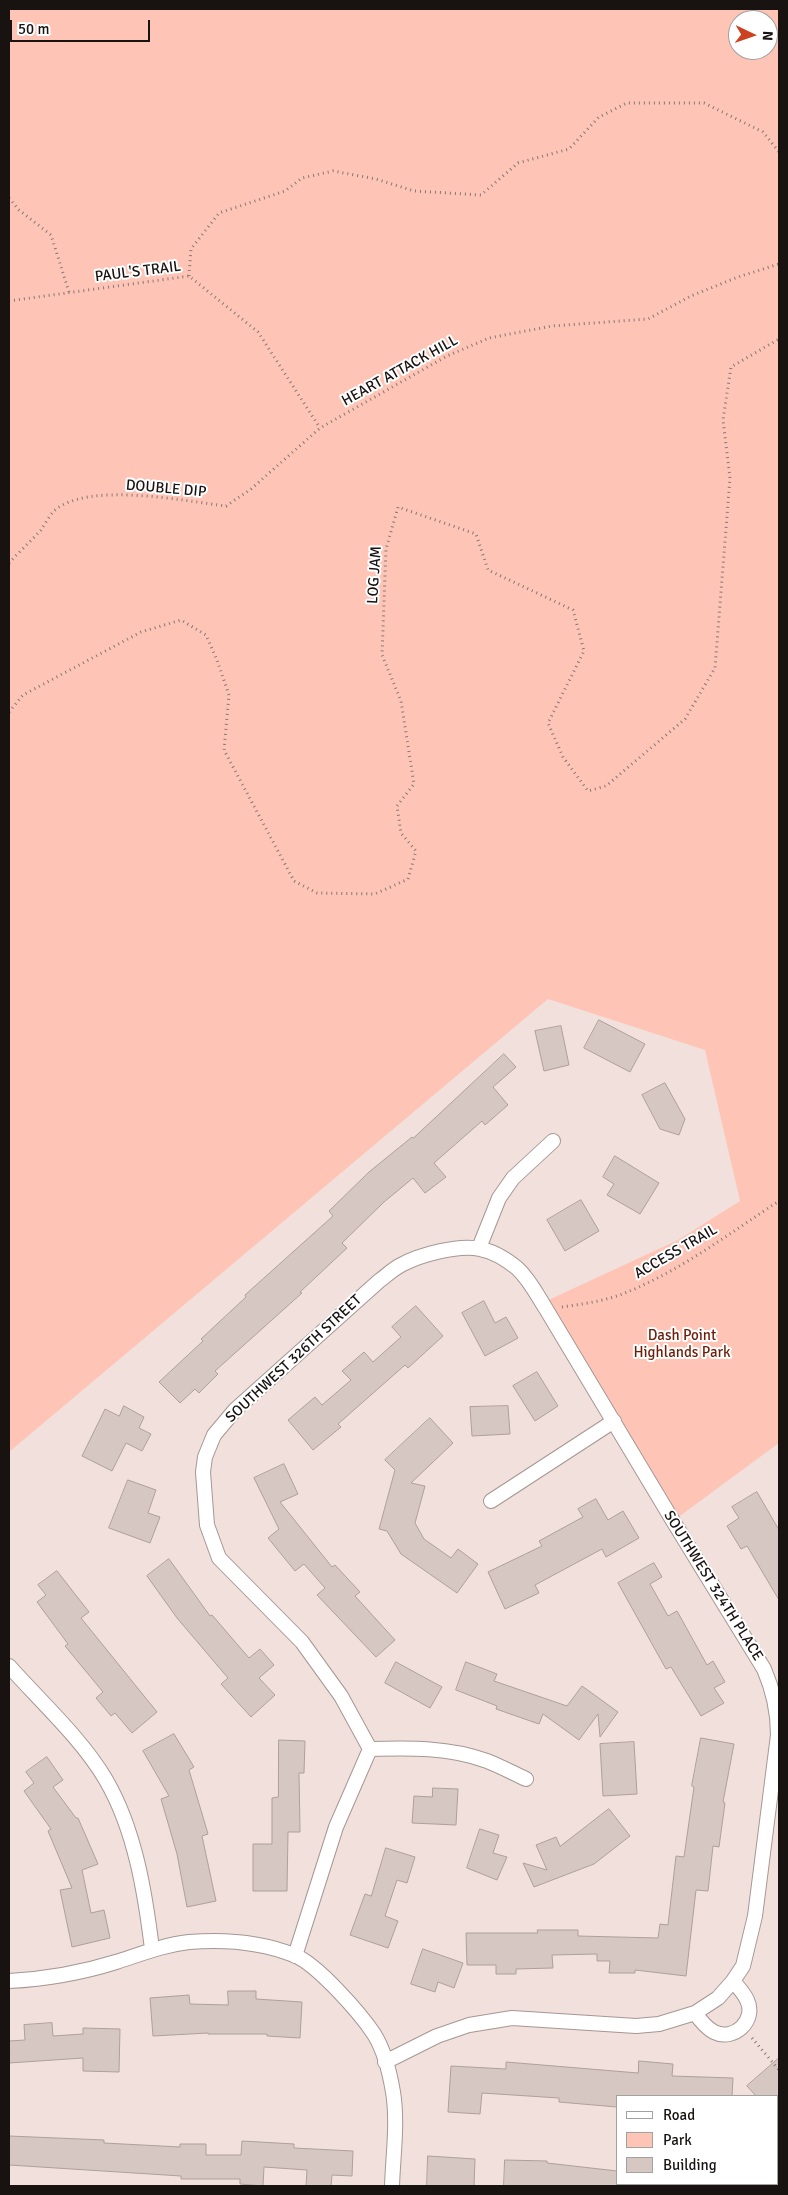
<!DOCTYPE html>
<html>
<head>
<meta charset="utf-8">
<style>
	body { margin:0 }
	#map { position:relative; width:788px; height:2195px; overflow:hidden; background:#f1e0dc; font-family:Signika,sans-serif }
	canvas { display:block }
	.frame { position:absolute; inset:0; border:10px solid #181211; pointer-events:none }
	.legend { position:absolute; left:616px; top:2095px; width:162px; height:90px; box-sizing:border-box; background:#fff; border:1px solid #a3a0a0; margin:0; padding:6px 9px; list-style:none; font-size:15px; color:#181211 }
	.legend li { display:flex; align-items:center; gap:10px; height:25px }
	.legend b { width:25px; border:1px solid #a3a0a0 }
	.north { position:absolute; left:728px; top:10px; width:50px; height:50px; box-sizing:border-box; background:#fff; border:1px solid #a3a0a0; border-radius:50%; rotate:93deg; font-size:14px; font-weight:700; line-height:20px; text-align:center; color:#181211 }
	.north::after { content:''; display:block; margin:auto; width:18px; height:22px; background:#cc4220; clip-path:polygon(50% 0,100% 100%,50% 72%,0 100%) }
	.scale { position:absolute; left:10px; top:20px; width:140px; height:22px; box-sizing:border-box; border:2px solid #181211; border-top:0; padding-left:6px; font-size:15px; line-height:18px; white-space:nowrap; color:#181211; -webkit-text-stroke:4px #fff; paint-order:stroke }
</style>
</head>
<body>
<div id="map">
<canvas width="788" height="2195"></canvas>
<div class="frame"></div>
<ul class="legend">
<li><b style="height:6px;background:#fff"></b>Road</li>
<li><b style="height:14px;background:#fec5b7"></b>Park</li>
<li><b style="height:14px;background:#d7c7c2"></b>Building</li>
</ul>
<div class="north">N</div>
<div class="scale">50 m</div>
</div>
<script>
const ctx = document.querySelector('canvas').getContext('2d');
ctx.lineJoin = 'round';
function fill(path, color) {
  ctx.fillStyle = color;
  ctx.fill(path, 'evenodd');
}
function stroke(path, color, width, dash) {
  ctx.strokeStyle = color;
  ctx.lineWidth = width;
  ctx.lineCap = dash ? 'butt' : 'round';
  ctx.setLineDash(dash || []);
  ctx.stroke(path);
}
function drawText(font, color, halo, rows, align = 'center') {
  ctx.font = font + ' Signika,sans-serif';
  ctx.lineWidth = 4;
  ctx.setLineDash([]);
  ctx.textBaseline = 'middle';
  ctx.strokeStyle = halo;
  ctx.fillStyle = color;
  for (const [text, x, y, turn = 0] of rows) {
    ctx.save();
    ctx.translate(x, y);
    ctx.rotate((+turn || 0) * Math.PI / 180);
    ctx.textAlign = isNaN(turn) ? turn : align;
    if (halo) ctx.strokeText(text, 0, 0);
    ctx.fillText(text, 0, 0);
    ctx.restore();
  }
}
const green = new Path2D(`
	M9,9h770v1434l-106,78 -131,-218 136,-63 62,-39 -35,-151 -157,-51 -539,453zM738,20h30v30h-30z`);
const building = new Path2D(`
	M599,1020l46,24 -15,28 -46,-24z
	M561,1026l8,39 -25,6 -9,-40z
	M504,1054l12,13 -23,20 15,18 -23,20 -3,-4 -48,42 12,14 -21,16 -12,-15 -29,24 -42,41 5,5 -47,44 2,1 -87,78 3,3 -19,19 -4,-4 -15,14 -21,-21 44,-41 -2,-2 45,-42 -1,-2 88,-79 -4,-5 40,-39 43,-35 1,1z
	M665,1083l20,36 -6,16 -19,-6 -18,-34z
	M615,1156l44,27 -19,31 -33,-19 7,-11 -11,-7z
	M581,1200l18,31 -34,20 -18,-31z
	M484,1301l11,22 11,-6 12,21 -33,18 -23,-43z
	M416,1306l27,30 -35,32 -3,-3 -67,59 3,3 -28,23 -25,-30 27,-23 7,8 29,-25 -9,-9 22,-19 9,10 28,-25 -9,-10z
	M537,1372l21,34 -23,15 -22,-35z
	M124,1406l20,11 -5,11 12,6 -9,17 -16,-8 -14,28 -30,-15 23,-47 14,7z
	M508,1406l2,28 -38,2 -2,-29z
	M430,1418l23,25 -42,40 14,3 -10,37 9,16 27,19 7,-9 20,15 -21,29 -56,-39 -14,-23 -8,-2 16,-59 -10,-10z
	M284,1464l14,30 -18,8 52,65 3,-2 25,27 -5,4 40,44 -19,17 -59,-62 8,-7 -21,-24 -9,7 -27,-33 11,-9 -25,-51z
	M128,1480l28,10 -8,23 12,4 -10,26 -41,-15z
	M757,1492l22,38v70l-32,-54 -6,3 -14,-23 12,-8 -7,-11z
	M596,1499l12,21 15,-9 16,27 -33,19 -4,-8 -67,36 4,8 -34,16 -17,-37 54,-26 -3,-5 44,-24 -5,-8z
	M169,1559l41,57 2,-1 37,43 11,-9 14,16 -15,13 16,17 -24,22 -30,-33 7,-6 -51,-60 -30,-42z
	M654,1563l8,14 -12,7 18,32 9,-5 30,54 6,-4 12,21 -11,6 10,15 -23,13 -30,-49 -5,2 -48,-86z
	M57,1571l32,41 -8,6 76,94 -25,21 -17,-20 -4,3 -15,-18 7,-6 -38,-46 3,-2 -31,-42 9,-7 -8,-10z
	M396,1662l46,25 -12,21 -45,-25z
	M466,1662l31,12 -3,7 73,25 15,-20 36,26 -18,25 -2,-23 -19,26 -36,-26 -4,10 -43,-15 1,-3 -41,-16z
	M174,1734l20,33 -5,3 19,64 -6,2 14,65 -29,6 -10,-53 -16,-55 8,-3 -26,-45z
	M701,1738l33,6 -11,58 2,1 -6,44 -6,-1 -5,45 -12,-1 -10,86 -51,-6v3h-26l1,-12h-13v-7l-45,1 1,13 -37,1v5h-20v-9h-29l-1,-32h72l-1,-3h41v6l80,2 2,-14 8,1 8,-69 8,1 10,-70 -2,-1z
	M279,1740l26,1 -1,32h-5l1,59h-12l-1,59h-34v-47h19v-46l6,-1z
	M634,1742l3,52 -34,2 -3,-52z
	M47,1757l16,23 -10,7 23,31h2l20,46 -16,6 9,43 13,-3 6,28 -38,9 -12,-57 12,-2 -24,-57 3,-2 -27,-38 10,-8 -8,-11z
	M433,1788l25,1 -2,36 -44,-2 2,-27 18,1z
	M609,1809l21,27 -36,28 -60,23 -11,-24 24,7 -11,-25 20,-8 4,9z
	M480,1829l19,6 -6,18 14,4 -10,23 -30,-12z
	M386,1848l29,9 -8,26 -10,-3 -12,36 13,5 -10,27 -38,-13 15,-41 6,2z
	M423,1949l40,14 -9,25 -16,-6 -3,10 -24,-8z
	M228,1991h28v8l46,3 -2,36 -33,-2v-2h-59v-1l-55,3 -3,-38 39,-3 1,9 38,1z
	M52,2023l1,13 30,-2v-6l37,1 -1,43 -36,-1v-13l-74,5v-22l16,-1 -1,-15z
	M779,2058v38h-23l-9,-10z
	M639,2061l34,3 -1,12 61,2 -1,18h-115v11l-58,-5v-4l-77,-5 -2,21 -32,-2 3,-46 55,3v-7l132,11z
	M9,2136l95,4v3l76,4v-3h26v11h35l1,-14 52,3v4l59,3 -1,25 -20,-1 -1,11h-25l1,-16 -43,-3 -1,19 -23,-2v-5h-59v-3l-172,-11z
	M428,2156l47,3 -1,27h-47z
	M505,2160l42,1v2l70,8v15h-113z`);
const path = new Path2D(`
	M9,198l10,12 32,25 18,57
	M189,276l2,-27 28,-36 66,-22 17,-13 31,-7 43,8 38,12 67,4 37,-32 51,-14 30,-32 28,-14h77l59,29 16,20
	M9,301l180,-25 69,56 62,96
	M9,563c10,-11 22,-22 32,-33 4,-6 8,-14 13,-19 33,-30 130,-10 172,-5l25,-17 69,-61 127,-72 42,-18 63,-12 96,-7 43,-23 47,-19 41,-13
	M9,712l14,-17 118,-63 40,-12 25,15 11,25 12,35 -5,55 70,131 23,12 58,1 33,-15 8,-28 -15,-18 -4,-27 17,-22 -13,-83 -19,-46 4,-106 12,-42 78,27 12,36 85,40 11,41 -36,72 15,34 25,34 18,-5 79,-67 30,-51 15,-190 -7,-58 8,-53 48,-28
	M562,1307c21,-3 43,-6 63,-14 55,-22 105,-60 154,-92
	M752,2038l27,32`);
const minor = new Path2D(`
	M479,1248l20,-50 14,-20 40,-37
	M491,1501l123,-80
	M9,1666c32,36 73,73 97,114 29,50 39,112 46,169
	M370,1749c40,-1 79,-2 117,12 13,5 26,12 39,18
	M295,1956l41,-129 34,-78 -29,-53 -39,-54 -83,-84 -12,-33 -4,-53 2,-15 9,-22 21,-25 144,-129c7,-5 14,-12 22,-16 18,-10 58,-21 79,-16 12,2 27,11 37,19 13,12 20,27 29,41l127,212 91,148c10,23 14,42 14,66l-23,181 -12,50 -10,15 -15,17 -23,15 -36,11 -23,2 -124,-8 -43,7 -32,11 -52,26
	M9,1981c37,-2 72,-8 107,-19 25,-8 47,-17 73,-20 35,-3 72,0 105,13 23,9 66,58 80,79 10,16 16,40 19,58 5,30 0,64 -1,94
	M695,2013c5,7 11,15 19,19 20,10 43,-12 33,-32 -3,-7 -9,-13 -14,-19`);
const streetNames = [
	["PAUL'S TRAIL",138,272,-7],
	["HEART ATTACK HILL",400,371,-29],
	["DOUBLE DIP",166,489,5],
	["LOG JAM",375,575,-86],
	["ACCESS TRAIL",676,1252,-30],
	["SOUTHWEST 326TH STREET",294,1359,-43],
	["SOUTHWEST 324TH PLACE",713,1586,58]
];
const parkNames = [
	["Dash Point",682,1336],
	["Highlands Park",682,1353]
];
fill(green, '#fec5b7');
fill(building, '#d7c7c2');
stroke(building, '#af9f9b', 1);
stroke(minor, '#a69793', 16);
stroke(path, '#847976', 3, [1, 4]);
stroke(minor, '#fff', 14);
drawText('15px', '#181211', '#fff', streetNames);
drawText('15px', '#6e1d08', '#fff', parkNames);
</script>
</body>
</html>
